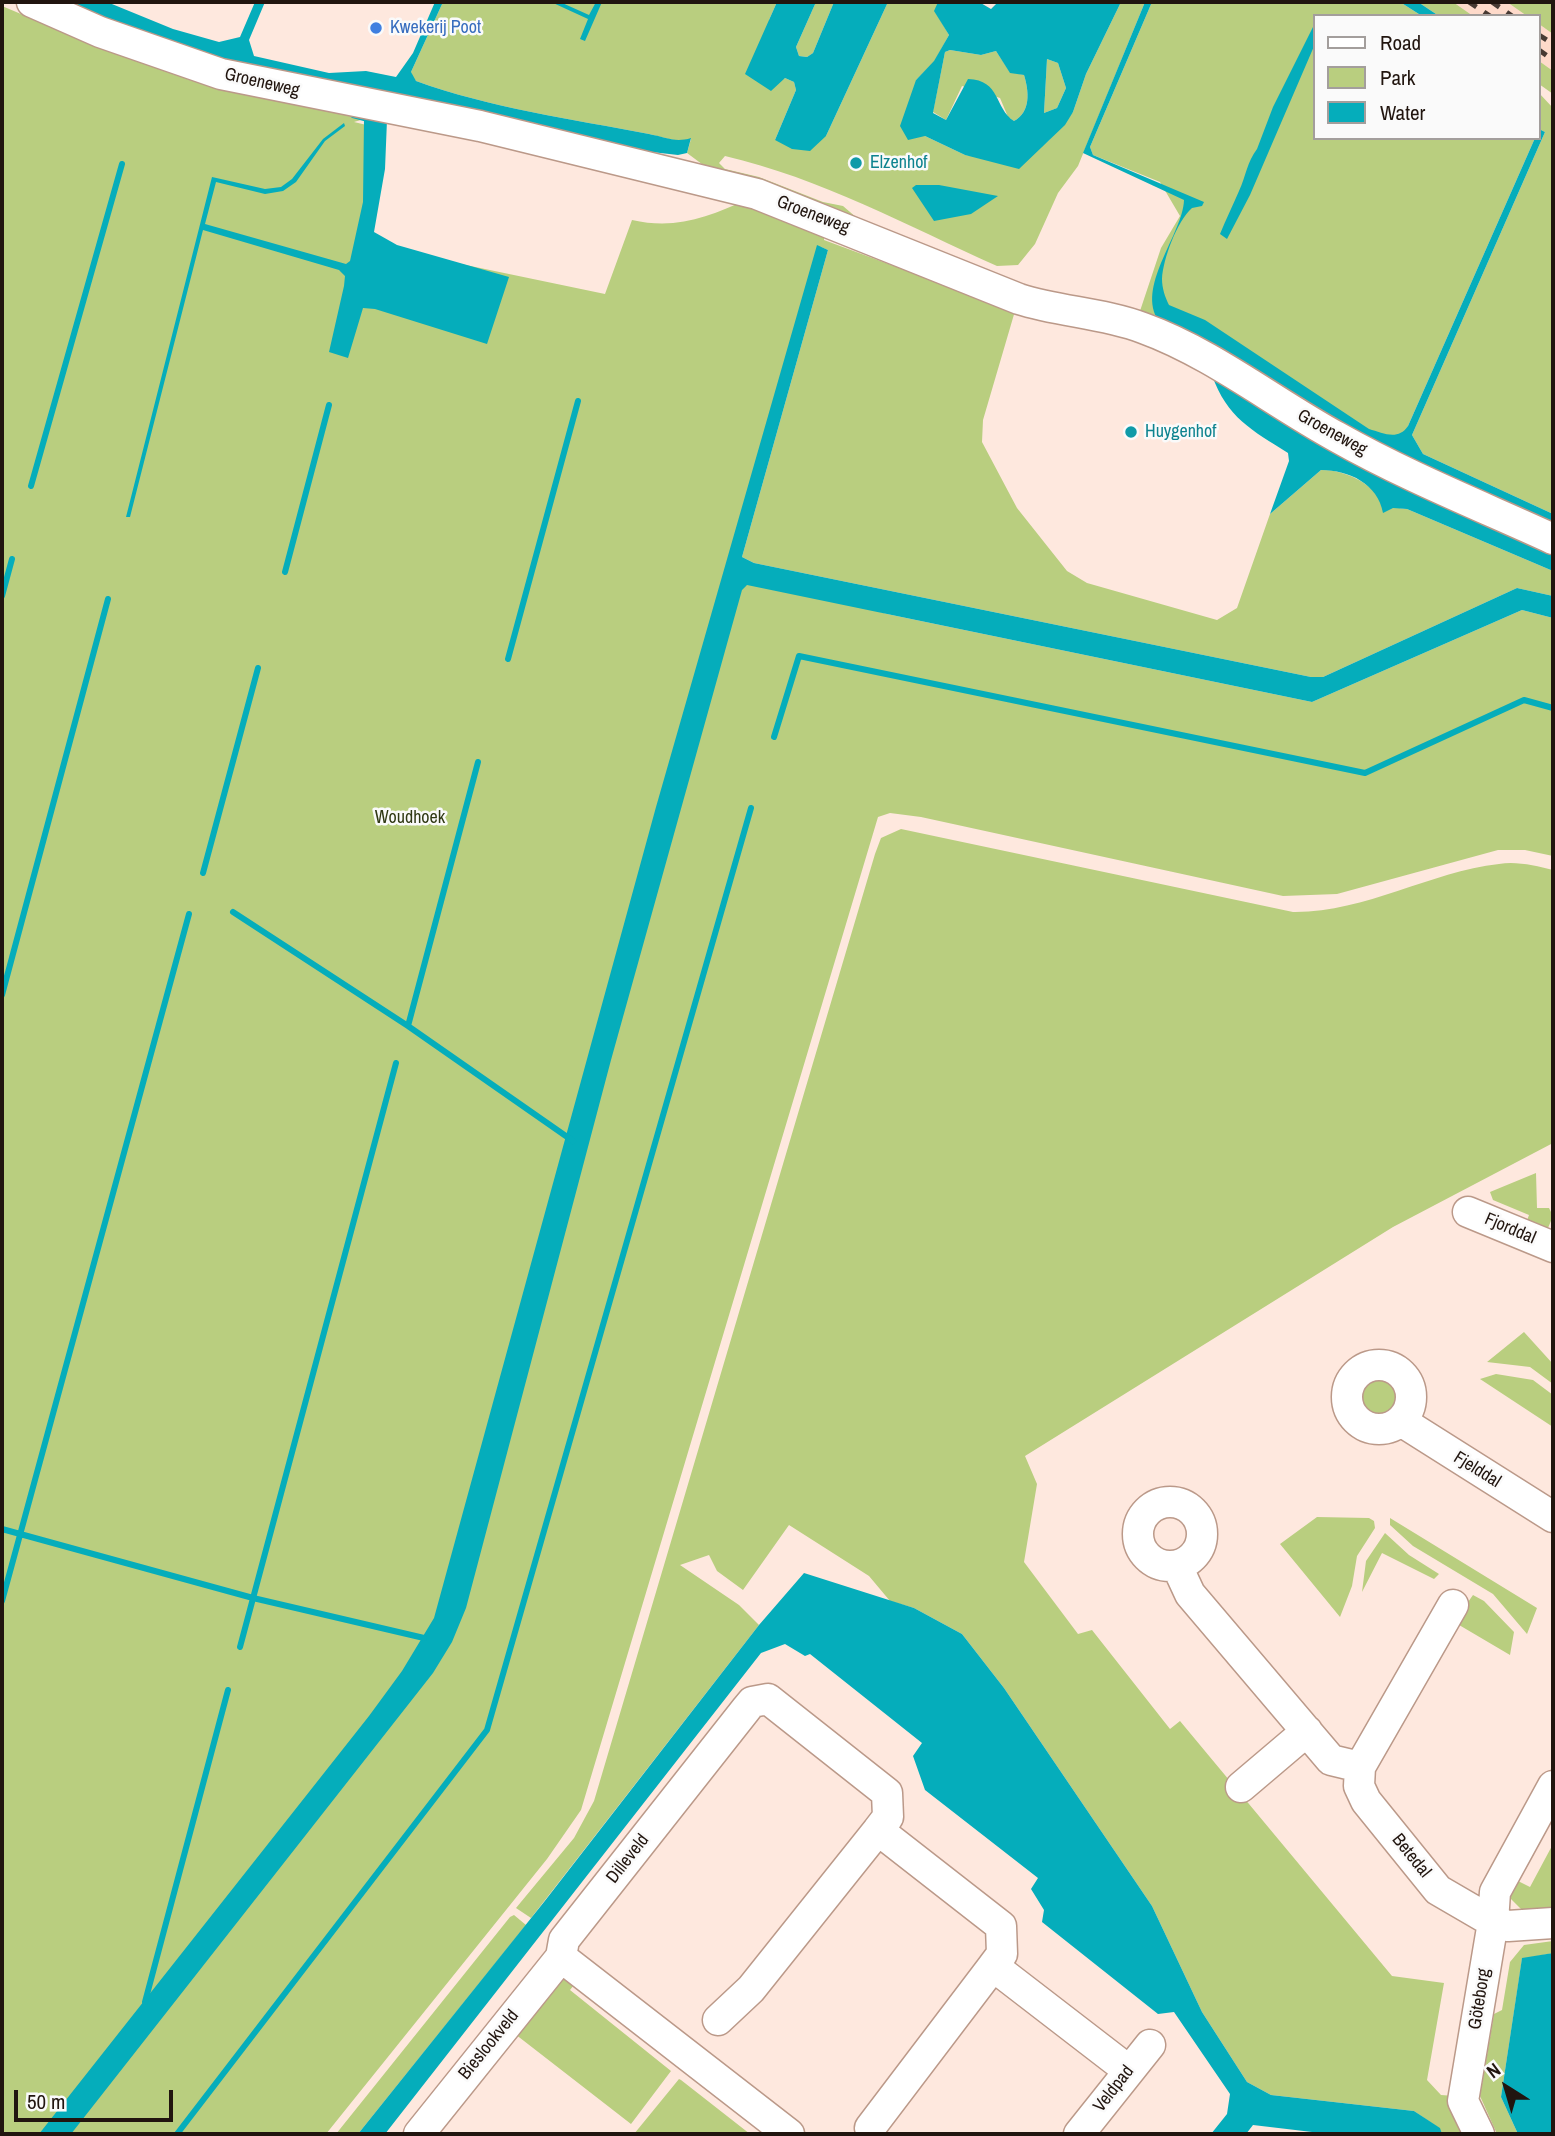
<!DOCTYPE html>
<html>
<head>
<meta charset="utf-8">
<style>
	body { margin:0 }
	#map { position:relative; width:1555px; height:2136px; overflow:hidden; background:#fee8de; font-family:"Archivo Narrow",sans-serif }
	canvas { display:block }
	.frame { position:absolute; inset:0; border:4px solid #21150f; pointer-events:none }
	.legend { position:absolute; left:1313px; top:14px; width:228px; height:126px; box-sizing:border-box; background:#fafafa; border:2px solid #a39e9c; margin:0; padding:9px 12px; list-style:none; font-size:21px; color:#21150f }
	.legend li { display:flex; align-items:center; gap:14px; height:35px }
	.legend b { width:35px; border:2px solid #a39e9c }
	.north { position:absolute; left:1471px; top:2052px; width:70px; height:70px; -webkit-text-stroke:5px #fafafa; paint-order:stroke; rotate:323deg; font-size:19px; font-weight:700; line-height:28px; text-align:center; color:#21150f }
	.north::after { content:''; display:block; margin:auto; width:24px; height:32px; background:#21150f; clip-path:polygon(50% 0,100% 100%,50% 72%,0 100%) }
	.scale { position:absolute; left:14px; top:2090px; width:159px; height:32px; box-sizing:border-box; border:4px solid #21150f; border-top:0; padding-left:9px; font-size:21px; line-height:24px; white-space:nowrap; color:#21150f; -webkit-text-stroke:5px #fafafa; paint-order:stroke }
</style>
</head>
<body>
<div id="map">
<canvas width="1555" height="2136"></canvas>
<div class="frame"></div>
<ul class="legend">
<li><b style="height:9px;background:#fff"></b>Road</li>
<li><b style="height:19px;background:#b9ce7f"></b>Park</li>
<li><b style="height:19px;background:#05adbb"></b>Water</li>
</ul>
<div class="north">N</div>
<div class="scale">50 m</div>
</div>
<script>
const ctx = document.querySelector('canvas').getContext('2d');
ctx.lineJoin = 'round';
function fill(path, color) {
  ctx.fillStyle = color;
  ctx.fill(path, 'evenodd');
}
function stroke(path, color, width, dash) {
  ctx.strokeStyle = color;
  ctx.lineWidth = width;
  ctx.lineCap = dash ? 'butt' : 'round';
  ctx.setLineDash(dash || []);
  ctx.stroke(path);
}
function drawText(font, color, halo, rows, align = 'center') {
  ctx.font = font + ' "Archivo Narrow",sans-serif';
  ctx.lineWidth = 5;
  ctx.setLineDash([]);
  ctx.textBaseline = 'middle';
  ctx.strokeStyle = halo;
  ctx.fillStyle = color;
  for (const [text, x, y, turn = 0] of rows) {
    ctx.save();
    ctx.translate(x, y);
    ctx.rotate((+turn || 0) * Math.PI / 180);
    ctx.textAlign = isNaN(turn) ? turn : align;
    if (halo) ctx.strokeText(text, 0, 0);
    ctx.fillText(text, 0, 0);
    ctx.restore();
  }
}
const built = new Path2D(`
	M1453,2h54l20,14h-54z
	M1539,24l14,10v37l-14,-10z`);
const green = new Path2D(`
	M443,2h334l-8,18 6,64 10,-6 9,4 2,8 -21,50 51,-4 62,-134h50l-3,9 14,24 -15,27 -18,18 9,56 40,19 57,8 27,-23 24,-28 13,-38 35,-72h24l-67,164 -20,27 -23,51 -17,21 -21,1c-89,-40 -177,-88 -272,-110l-6,7 6,6 34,8 64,25 20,4 14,12 28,13 -163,-52 -35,-26 4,-14c-16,4 -27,-2 -42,-5 -78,-15 -158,-26 -233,-53l-4,-4 -1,-5z
	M816,2h18l-21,51 -6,4 -8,-1 -3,-9z
	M1152,2h248l22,14h-107v122h220l-127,288 -12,35 -258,-144 23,-69 19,-32 -20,-34 -67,-27 -3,-8z
	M1418,2h35l20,14h-34z
	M1507,2h42l4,3v29l-14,-10v-8h-12z
	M2,6l114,48 74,26 174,39 -10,3 25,6 -14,116 240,50 27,-74c44,10 77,-3 116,-21l76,36v5l191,71 -32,109 -1,22 35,66 50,63 20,12 130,37 20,-12 33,-94 51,-44c17,0 35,6 48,17 15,10 19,21 38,22l146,62v25l-36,-8 -194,89h-12l-557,-114 -12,-6 86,-307 -7,-3 -87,321 153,46 425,88 210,-92 31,8v238l-28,-6h-27l-161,44 -54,2 -362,-79 -31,-4 -12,4 -297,993 -34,49 -221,275h-324z
	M950,50l31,5 15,-4 14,21 14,3c5,16 7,37 -10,46l-6,-4 -8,-19 -38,-12 -16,34 -13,-8 12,-60z
	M1047,59l11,4 8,25 -9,20 -13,5z
	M1539,61l14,10v23l-14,-10z
	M1539,93l14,15v406l-130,-60 -11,-19 133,-303 -6,-3z
	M901,829l392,83c71,1 136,-40 206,-48 18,-3 37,2 54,6v273l-160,84 -368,229 12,28 -13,78 54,72 14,-4 78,99 10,-8 212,255 52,7 -17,97 14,15 14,1 15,38h-28l-3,-6 -25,-17 -143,-16 -24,-13 -45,-70 -50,-106 -148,-218 -42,-54 -48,-26 -24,-7 -21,-25 -80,-51 -46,65 -26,-19 -8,-16 -29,10 59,40 20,20 -228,293 -15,-10 58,-70 20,-37 281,-947 6,-16z
	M1536,1173l1,35h12l4,8 -5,12 -8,3 -15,-5 4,-11 -36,-15 -3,-8z
	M1524,1332l29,32v20l-23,-17 -43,-5z
	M1355 1396a24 24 0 1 1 48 0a24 24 0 1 1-48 0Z
	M1496,1374l37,6 20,15v32l-73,-48z
	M1317,1517l52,1 5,3 1,7 -18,28 -5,30 -12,31 -60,-73z
	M1390,1518l147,90 -10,26 -34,-40 -80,-48 -23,-21z
	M1385,1533l24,22 30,19 -5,5 -52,-26 -20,39 4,-31z
	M1473,1595l11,6 30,31 -4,23 -56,-33z
	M1553,1844v66h-31l-13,-13 5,-18 16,8z
	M514,1915l12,10 -168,209h-22l174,-217z
	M1553,1941v12l-31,6 -21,138 17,37h-21l-17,-38 14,-82 8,-4 8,-48 14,-17z
	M567,1972l10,9 -7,9 101,81 -40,53 -116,-90z
	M679,2079l2,1 69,54h-116z`);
const water = new Path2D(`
	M62,2h45l66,27 46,13 21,-5 15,-35h10l-16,38 5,16 75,17 37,-2 30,6 17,-24 22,-51h8l-32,70 5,9c75,27 155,38 233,53 16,3 26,9 42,4l-4,15 -9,2 -35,-4 -401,-83z
	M551,2h9l29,13 7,-13h6l-17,39 -5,-2 8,-20z
	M777,2h39l-20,45 3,9 8,1 6,-4 21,-51h54l-62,134 -16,15 -18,-2 -17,-9 21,-50 -2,-8 -9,-4 -14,13 -26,-17z
	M938,2h41l12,7 7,-7h123l-35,72 -13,38 -8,13 -46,44 -54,-14 -40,-19 -17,4 -8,-14 16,-46 18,-19 15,-26 -15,-24zM950,50l31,5 15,-4 14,22 14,2c5,16 7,37 -10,46 -20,-13 -13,-41 -46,-42l-22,41 -13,-7 12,-61zM1047,59l11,4 8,25 -9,20 -13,5z
	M1145,2h7l-62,145 3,8 111,47 -2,4 -10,2c-15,13 -29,51 -30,71 0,9 3,18 7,26l36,15 164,109c14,4 29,12 39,-3l127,-288h4v-9l6,3 -133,303 11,19 130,60v14l-177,-80 -219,-130c-19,-34 26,-85 27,-118l-101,-47z
	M1400,2h18l21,14h-17z
	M1315,23v21l-65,151 -23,44 -7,-5c6,-15 13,-29 19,-43 7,-15 8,-29 18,-42l16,-42z
	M364,119l23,1 -2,49 -11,63 23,13 112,32 -22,67 -112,-35 -12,-1 -15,50 -19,-6 15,-66 1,-10 -6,-6 -136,-40 -73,287h-4l86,-340 53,12 16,-2 11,-8 31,-40 21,-16 1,3 -20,15 -29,41 -13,9 -18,3 -49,-12 -11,42 141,40 4,-3 13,-59z
	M916,185h23l59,11 -27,18 -37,7 -22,-33z
	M817,245l11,5 -86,307 12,6 557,114h12l194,-89 36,8v22l-31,-8 -210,92 -565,-117 -5,5 -131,470 -145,548 -14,34 -19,31 -362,461h-32l330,-418 33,-45 32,-53 222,-811z
	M1212,375l341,172v24l-146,-62 -14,-1 -10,5c-5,-29 -34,-43 -62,-43l-51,44 19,-53 -1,-8c-36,-23 -61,-35 -76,-78z
	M804,1573l110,35 48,26 42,54 148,218 50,106 45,70 24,13 143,16 26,17 2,6h-113l-76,-9 -7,9h-35l16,-20 3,-20 -56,-82 -16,2 -116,-92 2,-12 -13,-21 7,-11 -113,-88 -12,-34 9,-13 -112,-89 -5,2 -20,-12 -24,9 -376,481h-27l186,-232 215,-277z
	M1553,1953v181h-35l-17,-37 21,-139z`);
const stream = new Path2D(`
	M353,115l15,4
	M31,486l91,-322
	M285,572l44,-167
	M2,596l10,-37
	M508,659l70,-258
	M774,737l25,-81 566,117 159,-73 29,8
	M203,873l55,-205
	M233,912l175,114 165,115
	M2,995l106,-396
	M408,1026l70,-264
	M2,1529l251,69 171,40
	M2,1601l187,-687
	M240,1647l156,-584
	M145,2002l83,-312
	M177,2134l310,-404 264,-922`);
const minor = new Path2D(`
	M32,2l68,30 121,42 259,52 277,68 262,105c41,13 84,14 124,29 69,25 130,74 194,109 69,39 144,69 216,102
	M1468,1212l85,35
	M1347 1397a32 32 0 1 1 64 0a32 32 0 1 1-64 0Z
	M1401,1421l152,96
	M1138 1534a32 32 0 1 1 64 0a32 32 0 1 1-64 0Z
	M1177,1566l13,28 141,166 29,7
	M1453,1605l-93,162 -1,19 7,15 72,89 55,32 2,-30 58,-106
	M1241,1787l66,-56
	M561,1957l228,177
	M718,2020l33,-31 127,-159
	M870,2128l123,-162
	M419,2134l142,-177 3,-17 183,-232 5,-6 16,-3 119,94 1,24 -10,13 123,96 1,28 -9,12 135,104
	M1079,2134l71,-89
	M1479,2134l-16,-33 30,-179 15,4 45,-3`);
const rail = new Path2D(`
	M1469,2l21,14
	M1492,2l20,14
	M1539,35l14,9
	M1539,50l14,10`);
const markers = [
	[376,28,7,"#3f7fe0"],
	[856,163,7,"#0f9aa8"],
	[1131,432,7,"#0f9aa8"]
];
const shopNames = [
	["Kwekerij Poot",390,28]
];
const streetNames = [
	["Groeneweg",262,83,13],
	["Groeneweg",813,215,21],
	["Groeneweg",1332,433,29],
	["Fjorddal",1510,1229,23],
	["Fjelddal",1477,1470,32],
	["Betedal",1411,1856,51],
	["Dilleveld",628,1859,-52],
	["Göteborg",1480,1999,-81],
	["Bieslookveld",489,2045,-51],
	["Veldpad",1114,2089,-52]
];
const cultureNames = [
	["Elzenhof",870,163],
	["Huygenhof",1145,432]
];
const parkNames = [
	["Woudhoek",410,818]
];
fill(built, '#fedaca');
fill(green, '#b9ce7f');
fill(water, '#05adbb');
stroke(stream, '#05adbb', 6);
stroke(minor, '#bb9989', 33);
stroke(minor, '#fff', 30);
stroke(rail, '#473a33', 5, [9, 9]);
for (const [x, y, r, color] of markers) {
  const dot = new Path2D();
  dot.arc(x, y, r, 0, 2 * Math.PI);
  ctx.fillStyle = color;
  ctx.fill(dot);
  stroke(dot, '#fafafa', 2.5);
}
drawText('18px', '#366cbe', '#fafafa', shopNames, 'left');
drawText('18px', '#21150f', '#fafafa', streetNames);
drawText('18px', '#0d838f', '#fafafa', cultureNames, 'left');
drawText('18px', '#303914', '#fafafa', parkNames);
</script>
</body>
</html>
